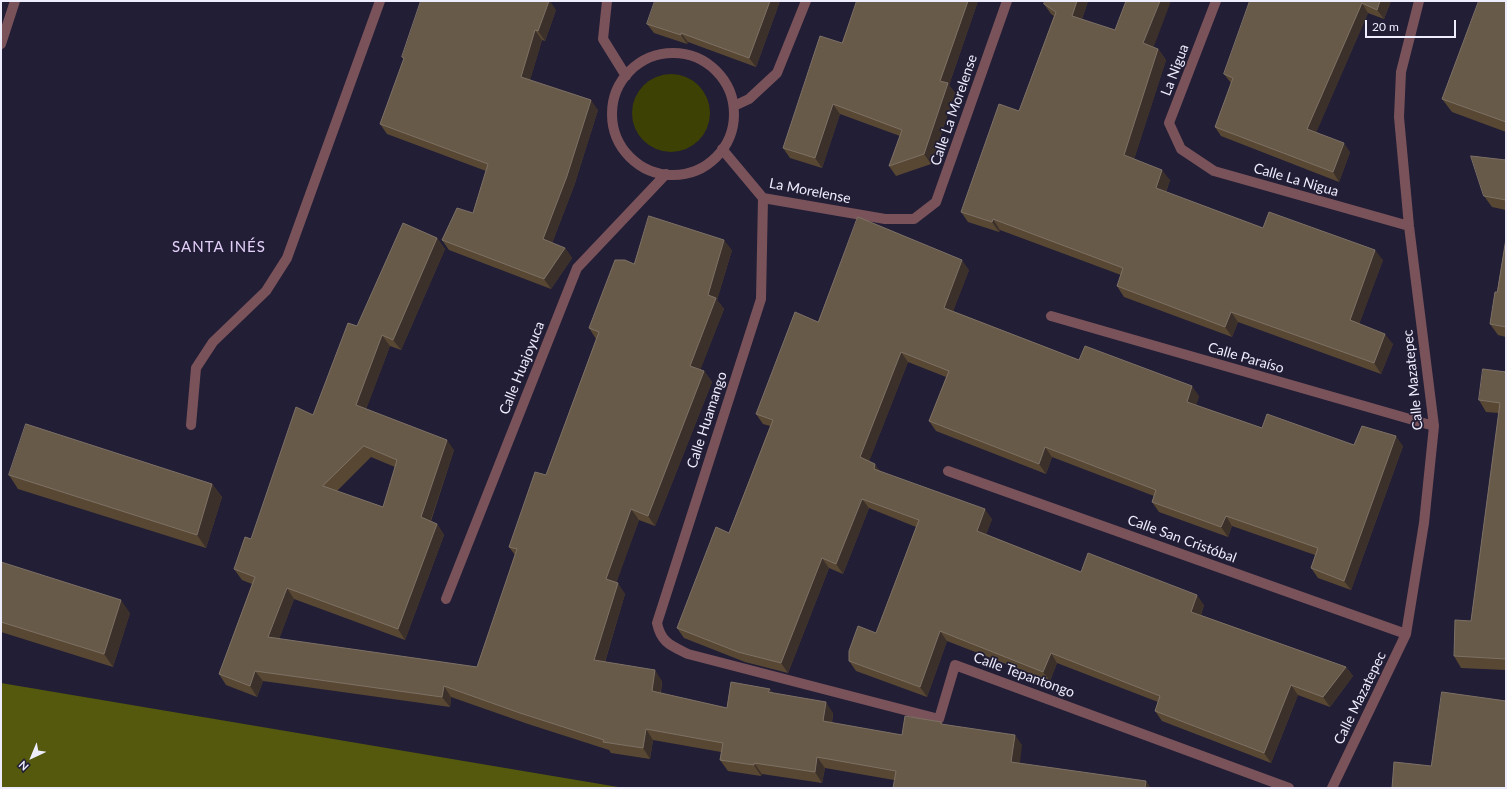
<!DOCTYPE html>
<html>
<head>
<meta charset="utf-8">
<style>
	body { margin:0 }
	#map { position:relative; width:1507px; height:789px; overflow:hidden; background:#221e36; font-family:Lato,sans-serif }
	canvas { display:block }
	.frame { position:absolute; inset:0; border:2px solid #eeedfd; pointer-events:none }
	.north { position:absolute; left:12px; top:737px; width:40px; height:40px; -webkit-text-stroke:3px #221e36; paint-order:stroke; rotate:224deg; font-size:11px; font-weight:700; line-height:16px; text-align:center; color:#eeedfd }
	.north::after { content:''; display:block; margin:auto; width:14px; height:18px; background:#eeedfd; clip-path:polygon(50% 0,100% 100%,50% 72%,0 100%) }
	.scale { position:absolute; left:1365px; top:20px; width:91px; height:18px; box-sizing:border-box; border:2px solid #eeedfd; border-top:0; padding-left:5px; font-size:12px; line-height:14px; white-space:nowrap; color:#eeedfd; -webkit-text-stroke:3px #221e36; paint-order:stroke }
</style>
</head>
<body>
<div id="map">
<canvas width="1507" height="789"></canvas>
<div class="frame"></div>
<div class="north">N</div>
<div class="scale">20 m</div>
</div>
<script>
const ctx = document.querySelector('canvas').getContext('2d');
ctx.lineJoin = 'round';
function fill(path, color) {
  ctx.fillStyle = color;
  ctx.fill(path, 'evenodd');
}
function stroke(path, color, width, dash) {
  ctx.strokeStyle = color;
  ctx.lineWidth = width;
  ctx.lineCap = dash ? 'butt' : 'round';
  ctx.setLineDash(dash || []);
  ctx.stroke(path);
}
function drawText(font, color, halo, rows, align = 'center') {
  ctx.font = font + ' Lato,sans-serif';
  ctx.lineWidth = 3.5;
  ctx.setLineDash([]);
  ctx.textBaseline = 'middle';
  ctx.strokeStyle = halo;
  ctx.fillStyle = color;
  for (const [text, x, y, turn = 0] of rows) {
    ctx.save();
    ctx.translate(x, y);
    ctx.rotate((+turn || 0) * Math.PI / 180);
    ctx.textAlign = isNaN(turn) ? turn : align;
    if (halo) ctx.strokeText(text, 0, 0);
    ctx.fillText(text, 0, 0);
    ctx.restore();
  }
}
const green = new Path2D(`
	M632 113a39 39 0 1 1 78 0a39 39 0 1 1-78 0Z`);
const forest = new Path2D(`
	M1,683l623,105h-623z`);
const minor = new Path2D(`
	M607,1l-4,38 23,37
	M1216,1l-47,122 12,26 33,22 195,55
	M1,44l14,-43
	M612 114a61 61 0 1 1 122 0a61 61 0 1 1-122 0Z
	M734,106l15,-7 28,-26 29,-72
	M722,149l41,49 122,21h29l22,-17 71,-201
	M763,198l-2,101 -104,324c4,20 15,23 31,31l251,65 16,-54 334,123
	M1051,316l383,110
	M191,425l5,-57 17,-26 53,-51 21,-33 93,-257
	M948,471l458,163
	M446,599l131,-331 89,-94
	M1332,788l74,-154 18,-111 10,-97 -25,-200 -10,-109 2,-45 18,-71`);
const wall = new Path2D(`
	M780,1l-24,66 -68,-25 -1,2 -33,-11 -7,-9z
	M857,1h121l-29,84 6,8 -24,71 -35,12 -7,-10 11,-30 -60,-22 -18,54 -32,-10 -7,-10 59,-105z
	M1045,1h43l-6,18 76,30 8,11 -32,99 36,21 -4,12 97,36 120,32 -24,64 34,20 -12,30 -143,-52 -6,15 -108,-40 -7,-11 4,-11 -121,-45 -1,2 -31,-10 -7,-10 58,-101 35,-95 -3,-2 -7,-10z
	M1250,1h141l-7,18 -16,-6 -52,119 34,20 -11,30 -118,-46 -6,-9 16,-44 -7,-9z
	M1506,1v131l-54,-20 -10,-13z
	M556,10l-11,31 -3,-1 -12,40 68,30 -24,76 -22,57 13,5 7,10 -21,31 -102,-39 -7,-10 31,-27 13,-42 -99,-37 -7,-10 24,-64 -2,-3z
	M1506,160v50l-14,-3 -8,-11z
	M437,238l8,11 -44,101 -11,-4 -24,63 88,41 -23,71 6,3 7,11 -39,105 -111,-41 -15,40 198,28 38,-112 -6,-8 37,-72 50,-136 -7,-11 45,-64 98,-14 -15,50 7,9 -24,61 4,1 8,11 -57,144 -16,-6 -23,62 9,12 -20,68 57,19 -1,12 66,15 46,-15 60,20 -1,10 70,12 39,-13 1,2 80,21 -128,35 -69,-12 -3,15 -60,-9 -1,2 -33,-5 -8,-11 1,-8 -68,-12 -3,19 -39,-6 -2,-3 -81,-26 -77,-27 -1,10 -187,-26 -6,16 -31,-12 -7,-11 33,-90 -10,-4 -8,-11 17,-30 106,-213zM371,457l24,10 -12,40 -46,-16z
	M1506,239v98l-8,-2 -8,-11 7,-32z
	M969,270l-16,41 126,49 120,36 -3,9 66,23 92,17 49,1 -52,144 -33,-12 -7,-10 4,-13 -83,-29 -4,11 -69,-25 -7,-10 2,-6 -102,-39 -6,17 -110,-43 -7,-10 17,-44 -38,-15 -39,99 11,10 112,48 -6,15 95,38 123,33 -3,10 145,52 7,9 -23,31 -32,-12 -27,68 -109,-42 -7,-10 3,-9 -101,-39 -7,18 -103,-40 -20,56 -71,-26 -7,-10 27,-28 40,-106 -47,-19 -26,66 -14,-6 -41,105 -43,-11 -61,-24 -7,-10 52,-95 41,-107 -7,-2 -7,-10 62,-92z
	M1506,372v298l-45,-2 -7,-12 17,-35 28,-208 -13,-1 -7,-12z
	M9,475l203,9 10,13 -16,51 -188,-59z
	M1,562l129,51 -17,54 -112,-35z`);
const shadedWall = new Path2D(`
	M549,1h1l6,9 -11,31 -7,-10z
	M770,1h10l-24,66 -7,-9z
	M968,1h10l-29,84 6,8 -24,71 -7,-10 16,-73z
	M1077,1h11l-9,26 -7,-11z
	M1160,1h11l-20,53 -8,-11z
	M1380,1h11l-7,18 -7,-9z
	M1362,3l6,10 -54,125 -7,-9z
	M535,30l7,10 -14,47 -7,-10z
	M681,33l7,9 -1,2 -6,-9z
	M1158,49l8,11 -34,106 -8,-11z
	M591,100l7,10 -24,76 -24,63 -7,-10z
	M833,104l7,10 -18,54 -7,-10z
	M1344,143l6,9 -11,30 -6,-10z
	M1162,170l8,10 -7,19 -7,-11z
	M993,219l7,11 -1,2 -7,-10z
	M437,238l8,11 -44,101 -8,-10z
	M724,240l8,10 -15,50 7,9 -26,67 -8,-10 18,-71z
	M565,248l7,10 -21,31 -7,-10z
	M1375,250l8,10 -26,70 -7,-10z
	M962,260l7,10 -18,47 -7,-9z
	M1231,312l7,10 -6,15 -7,-10z
	M1385,334l8,10 -12,30 -7,-11z
	M382,335l8,11 -26,69 -8,-10z
	M901,352l7,10 -41,105 -7,-10z
	M704,371l8,11 -57,144 -7,-10z
	M1192,386l7,10 -5,16 -7,-10z
	M1396,436l7,10 -52,144 -7,-9z
	M447,440l7,10 -26,78 -7,-11z
	M1045,447l7,10 -6,17 -7,-10z
	M875,464l7,10 -8,-5z
	M212,484l10,13 -16,51 -9,-13z
	M862,499l7,9 -26,66 -7,-10z
	M631,509l8,11 -25,70 -8,-11z
	M985,509l7,10 -8,22 -7,-10z
	M1226,516l6,10 -4,11 -7,-10z
	M437,524l7,11 -39,105 -7,-11z
	M822,558l7,10 -41,105 -7,-10z
	M618,583l7,11 -23,77 -8,-11z
	M287,588l7,11 -18,49 -8,-11z
	M1197,595l7,10 -6,17 -7,-10z
	M121,600l9,13 -17,54 -9,-13z
	M940,631l7,10 -20,56 -7,-10z
	M1051,653l6,10 -7,18 -7,-9z
	M1346,667l7,9 -23,31 -7,-10z
	M655,670l7,11 -3,21 -7,-11z
	M255,671l8,10 -6,16 -7,-11z
	M1291,685l7,10 -27,68 -7,-10z
	M444,686l7,11 -1,10 -8,-10z
	M770,689l8,10 -10,-7z
	M826,702l7,11 -3,19 -7,-11z
	M646,729l7,11 -3,19 -7,-11z
	M1015,735l7,10 -3,28 -8,-11z
	M817,757l8,11 -3,15 -7,-11z
	M754,763l8,11 -1,2 -7,-11z
	M1146,781l5,7h-6z`);
const building = new Path2D(`
	M421,1h128l-11,30 -3,-1 -14,47 70,23 -24,76 -24,63 22,9 -21,31 -102,-39 15,-32 16,5 15,-49 -108,-40 24,-66 -2,-1z
	M655,1h115l-21,57 -68,-25v2l-34,-11z
	M857,1h111l-28,80 8,2 -24,71 -35,12 13,-36 -69,-26 -18,54 -32,-10 37,-112 22,7z
	M1045,1h32l-5,15 43,14 11,-29h34l-17,42 15,6 -34,106 38,15 -6,18 107,40 6,-16 106,38 -25,70 35,14 -11,29 -143,-51 -6,15 -108,-41 6,-18 -130,-49 -1,3 -31,-10 38,-108 20,7 37,-99 -12,-8z
	M1250,1h130l-3,9 -15,-7 -55,126 37,14 -11,29 -118,-45 18,-49 -9,-4z
	M1479,1h27v121l-64,-23 28,-75z
	M1471,156l35,4v40l-22,-4z
	M649,216l75,24 -16,55 8,3 -26,68 14,5 -56,145 -17,-7 -25,70 12,4 -24,77 61,10 -3,21 75,17 4,-26 39,7 -2,3 58,10 -3,19 79,14 3,-19 36,6v2l74,11 -4,27 135,19 -1,7h-252l3,-17 -79,-14 -2,15 -61,-9v2l-34,-5 3,-17 -77,-14 -3,19 -40,-6 1,-2 -84,-27 -76,-27 -2,11 -187,-26 -5,15 -31,-12 36,-97 -21,-8 11,-32 6,2 45,-132 17,8 35,-92 9,3 46,-103 34,15 -44,102 -11,-5 -26,70 91,35 -26,77 16,7 -39,105 -111,-41 -19,49 209,30 40,-118 -8,-2 26,-75 11,3 53,-143 -10,-4 26,-68h10l9,4zM364,446l33,14 -14,47 -60,-21z
	M858,217l104,43 -18,48 135,52 6,-14 107,40 -5,16 75,26 5,-14 87,31 8,-19 34,10 -52,145 -33,-13 7,-20 -92,-32 -5,11 -69,-25 4,-12 -111,-43 -6,17 -110,-43 20,-50 -48,-19 -41,105 15,7 -1,5 111,40 -8,22 104,41 7,-19 109,42 -6,17 155,55 -23,30 -32,-12 -27,68 -109,-42 5,-15 -109,-43 -8,19 -103,-41 -20,56 -71,-26v-10l9,-25 18,7 43,-113 -57,-21 -26,65 -14,-6 -41,105 -43,-11 -61,-24 39,-101 13,6 44,-113 -17,-6 39,-102 23,10z
	M1506,239v88l-16,-3 5,-32h2z
	M1483,369l23,3v287l-52,-3 1,-36 16,1 29,-218 -21,-3z
	M26,424l186,60 -15,51 -188,-60z
	M1,562l120,38 -17,54 -103,-32z
	M1442,692l64,9v87h-114l2,-26 37,4z`);
const streetNames = [
	["La Nigua",1175,70,-69],
	["Calle La Morelense",954,110,-71],
	["Calle La Nigua",1296,180,16],
	["La Morelense",810,191,11],
	["Calle Paraíso",1246,358,16],
	["Calle Huajoyuca",522,368,-68],
	["Calle Mazatepec",1413,380,-96],
	["Calle Huamango",707,420,-72],
	["Calle San Cristóbal",1182,539,20],
	["Calle Tepantongo",1024,675,20],
	["Calle Mazatepec",1360,698,-64]
];
const neighbourhoodNames = [
	["SANTA INÉS",219,247]
];
fill(green, '#3d4104');
fill(forest, '#54590d');
stroke(minor, '#7a535a', 10);
fill(wall, '#584833');
fill(shadedWall, '#3c302b');
fill(building, '#685a49');
stroke(building, '#7d7165', 1);
drawText('14px', '#eeedfd', '#221e36', streetNames);
ctx.letterSpacing = '1px';
drawText('15px', '#e3d0f9', '#221e36', neighbourhoodNames);
ctx.letterSpacing = '0px';
</script>
</body>
</html>
